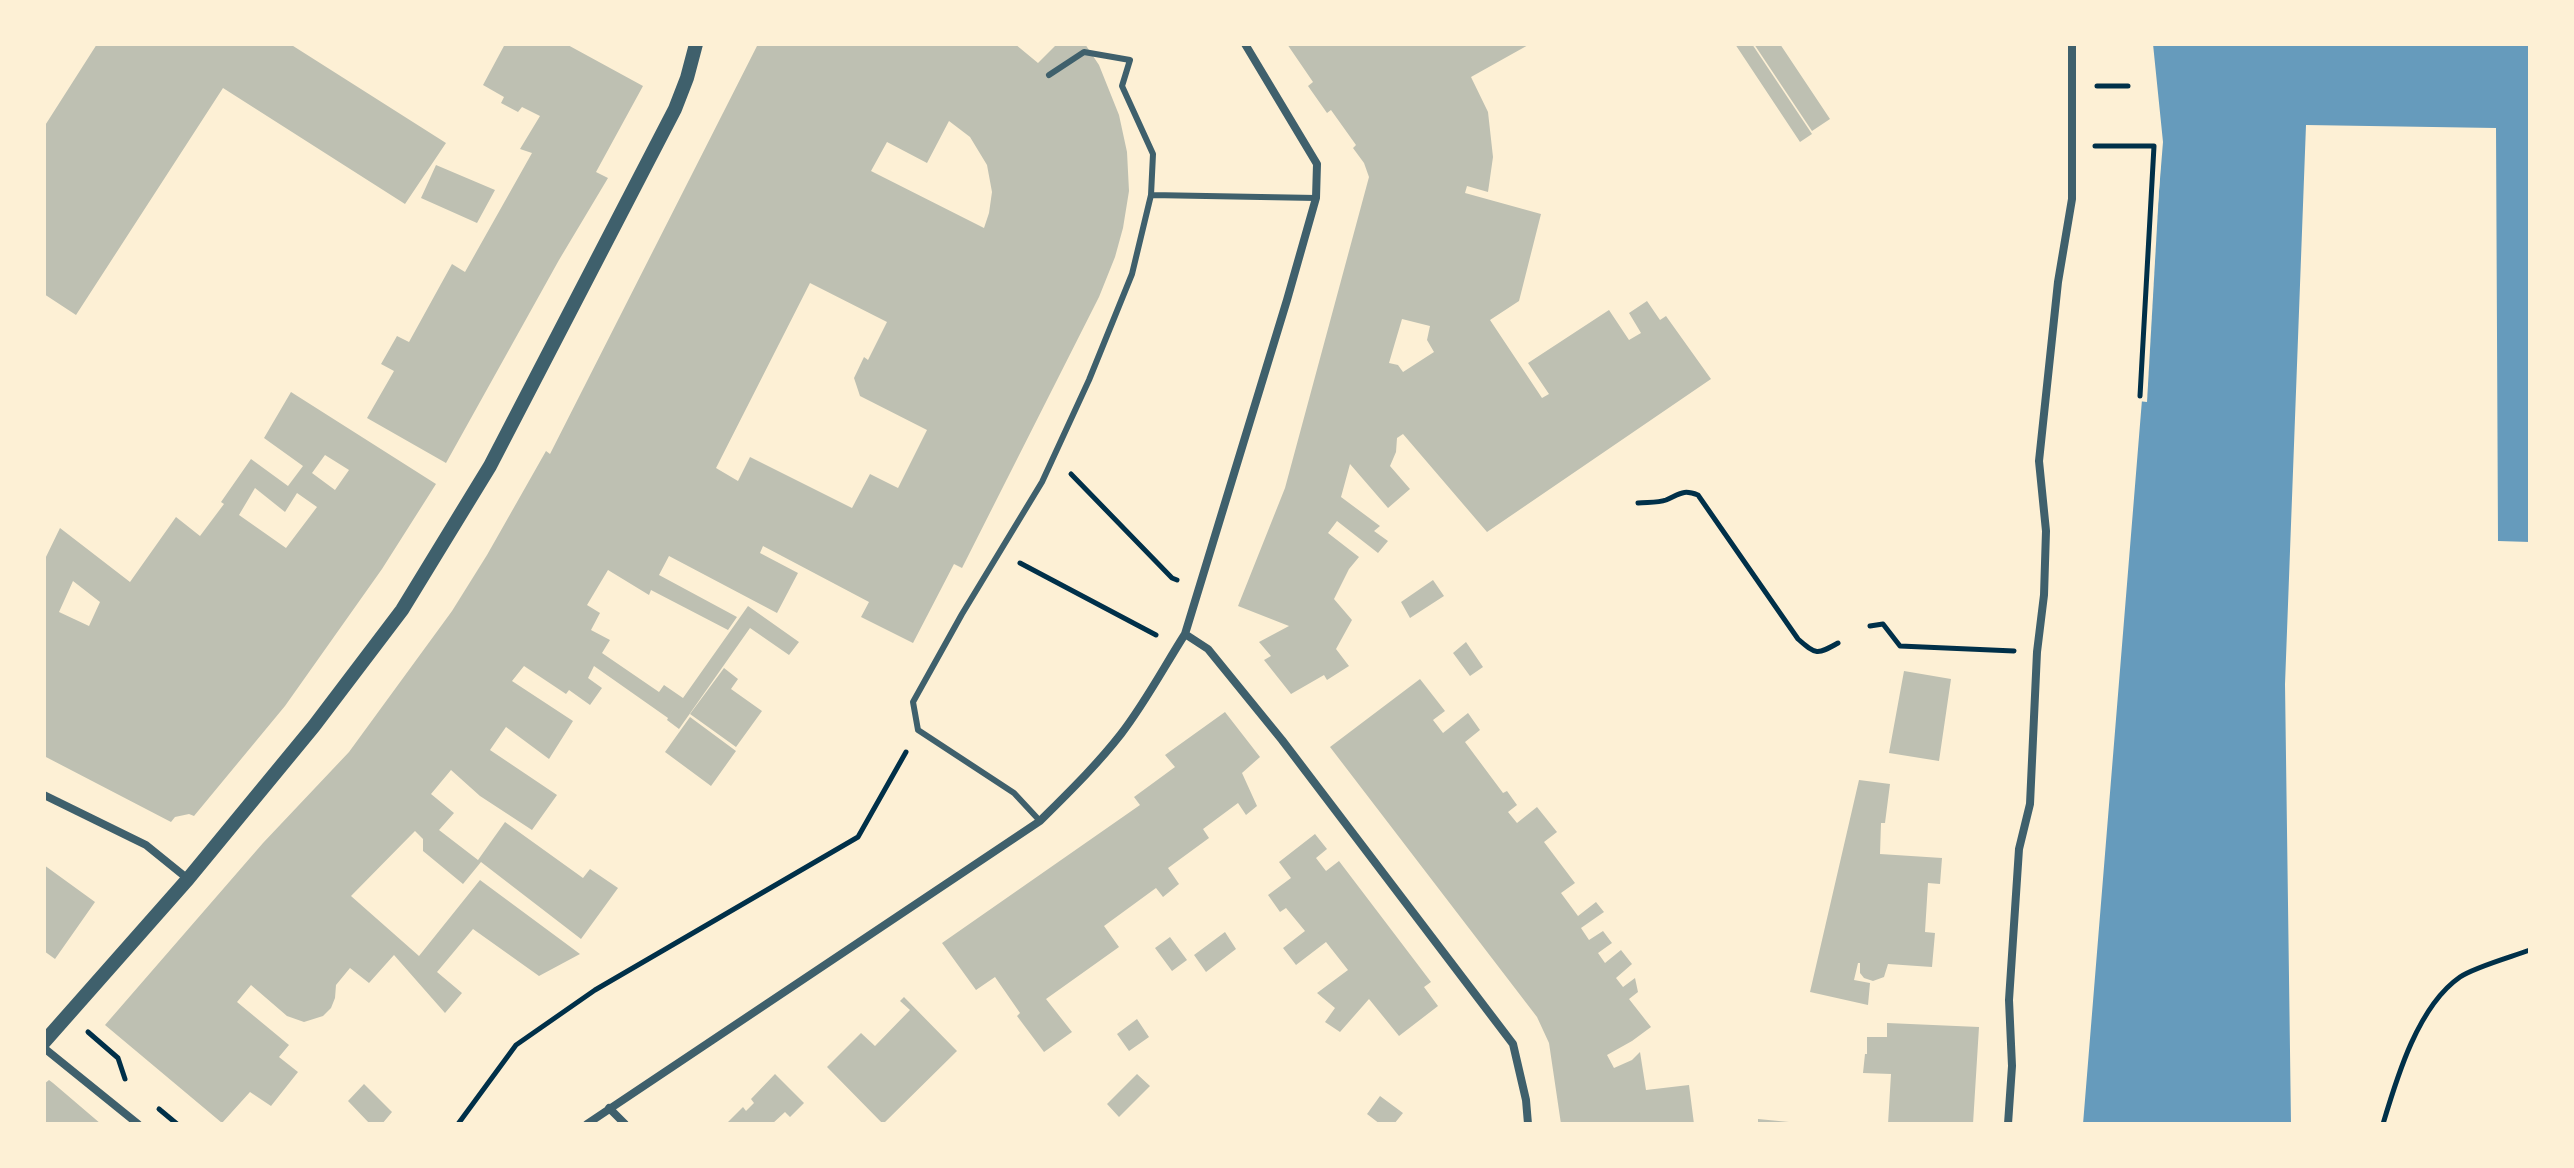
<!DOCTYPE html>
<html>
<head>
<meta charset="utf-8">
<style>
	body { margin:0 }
	#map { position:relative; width:2574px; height:1168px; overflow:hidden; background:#fdf0d5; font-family:"Alegreya Sans",sans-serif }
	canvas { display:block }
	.frame { position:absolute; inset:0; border:46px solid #fdf0d5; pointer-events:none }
</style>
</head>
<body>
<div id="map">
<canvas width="2574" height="1168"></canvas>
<div class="frame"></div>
</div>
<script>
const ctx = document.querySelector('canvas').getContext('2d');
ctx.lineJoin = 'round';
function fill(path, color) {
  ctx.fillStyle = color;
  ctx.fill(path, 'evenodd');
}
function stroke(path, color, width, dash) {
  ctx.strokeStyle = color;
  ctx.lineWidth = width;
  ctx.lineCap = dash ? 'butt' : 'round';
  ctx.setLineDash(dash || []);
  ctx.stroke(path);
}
const water = new Path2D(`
	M2153,44h377v498l-32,-1 -2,-413 -190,-3 -21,559 6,440h-208l80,-982z`);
const pier = new Path2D(`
	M2158,156h3l-14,246 -9,-1z`);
const building = new Path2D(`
	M97,44h193l156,99 -41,61 -182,-116 -147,227 -32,-21v-167z
	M505,44h61l77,42 -47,86 12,6 -49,82 -113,203 -79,-45 27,-47 -13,-7 16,-28 12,6 43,-78 13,8 67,-119 -12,-4 20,-33 -18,-9 -4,5 -17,-9 3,-6 -21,-12z
	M758,44h257l23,19 19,-19h28l14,21 20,50 8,37 2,39 -6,37 -8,29 -16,40 -137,271 -8,-4 -41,79 -52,-26 8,-15 -106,-56 -3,7 38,20 -21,40 -108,-57 -10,19 78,42 -9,13 -77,-40 -2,5 -41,-25 -21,35 13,8 -9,17 19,10 -8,13 57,39 5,-7 19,13 65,-92 51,36 -10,13 -39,-27 -71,101 -12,-9 1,-2 -74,-52 -6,12 14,10 -12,17 -21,-15 -3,4 -42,-28 -12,15 61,40 -24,38 -43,-32 -16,23 67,45 -25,35 -52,-34 -29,-26 -20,24 23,19 -15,17 39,30 27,-38 78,56 7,-9 28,19 -37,51 -100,-77 -18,22 -40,-33v-12l-8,-8 -64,65 68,60 61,-76 100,74 -41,22 -66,-47 -36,43 25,21 -17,20 -51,-58 -25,28 -19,-15 -14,17 -1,13 -4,10 -8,8 -19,6 -17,-6 -36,-31 -14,17 52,43 -10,12 19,15 -27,34 -21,-14 -28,31 -117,-98 158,-182 86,-91 103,-141 35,-56 59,-104 4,3zM949,121l21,16 17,28 5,27 -3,21 -5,15 -113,-57 16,-29 40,21zM810,283l77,39 -19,38 -4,-3 -10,21 6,18 67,34 -29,58 -28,-14 -18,34 -102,-51 -12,24 -22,-13z
	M1287,44h243l-59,33 17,35 5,45 -5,35 -21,-6 -2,7 76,21 -22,87 -29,19 52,78 7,-4 -21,-31 81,-53 20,30 12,-7 -12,-20 18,-12 13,19 6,-4 45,63 -224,153 -84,-98 -6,4 -1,14 -6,14 20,23 -22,19 -38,-44 -9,33 39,29 -6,5 14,10 -10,12 -41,-32 -9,12 31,24 -10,12 -15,30 18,21 -16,29 13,17 -22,14 -3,-5 -33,19 -27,-34 7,-4 -12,-14 30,-16 -51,-20 47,-118 84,-311 -5,-14 -11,-15 3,-3 -25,-35 -4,3 -19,-27 5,-4zM1402,319l28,7 -3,14 7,12 -31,20 -5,-7 -9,-2z
	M1735,44h17l60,90 -12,8z
	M1754,44h26l50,75 -18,12z
	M436,165l59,25 -18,33 -56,-25z
	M291,392l145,92 -54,85 -97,137 -91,110 -5,-2 -14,3 -4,5 -127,-66v-195l16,-33 70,54 46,-65 24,19 24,-32 -3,-2 30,-43 37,27 15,-20 -39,-28zM325,455l24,15 -14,20 -23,-17zM255,488l30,24 12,-19 20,14 -31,41 -47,-33zM73,581l27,21 -11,24 -30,-14z
	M1433,580l11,16 -34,22 -9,-16z
	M1466,642l17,25 -13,9 -17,-23z
	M724,668l14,11 -7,10 31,22 -26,36 -46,-33z
	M1904,671l47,8 -12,82 -50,-8z
	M1420,679l25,32 -12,9 10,13 25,-20 12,17 -15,12 38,51 4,-2 10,14 -9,7 9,11 20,-16 20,25 -13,10 31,41 -14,10 17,23 18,-14 8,10 -23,16 8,12 14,-9 9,12 -14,10 7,10 16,-13 11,14 -16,14 7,9 12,-9 3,14 -9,7 22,28 -19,14 -25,14 7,13 18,-8 8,-8 6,38 43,-5 5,39h-133l-12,-81 -12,-26 -207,-270z
	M1225,712l35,45 -18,16 15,33 -11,9 -8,-12 -35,26 6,9 -41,30 11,16 -16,13 -7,-9 -52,38 15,21 -73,52 26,33 -28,20 -27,-36 3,-3 -25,-36 -19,13 -34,-47 198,-138 -6,-8 41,-30 -10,-12z
	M690,717l46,34 -25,35 -46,-34z
	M1859,780l31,4 -5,39h-4l-1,31 62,4 -2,26 -12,-1 -3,49 10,1 -3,34 -44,-3 -4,13 -11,4 -9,-3 -4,-5v-10h-2l-4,17 16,3 -2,22 -58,-13z
	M1315,834l12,15 -11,9 10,13 13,-10 92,121 -7,5 14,19 -39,30 -30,-37 -29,33 -15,-10 10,-14 -18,-15 31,-23 -22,-28 -30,23 -13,-17 22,-17 -19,-23 -6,4 -12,-17 23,-17 -12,-16z
	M44,865l51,37 -40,57 -11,-8z
	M1225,932l11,17 -30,23 -12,-17z
	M1170,937l17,23 -15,11 -17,-23z
	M904,997l53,54 -74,73 -56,-57 34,-34 14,13 35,-36 -10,-9z
	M1137,1019l12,18 -20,14 -12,-17z
	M1887,1023l92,4 -6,97h-85l3,-50 -28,-1 2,-19h2v-17h20z
	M775,1074l29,29 -14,14 -5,-5 -13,12h-46l17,-17 3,4 8,-8 -3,-4z
	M1137,1074l13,12 -31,31 -12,-13z
	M49,1080l4,3 48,41h-57v-40z
	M364,1084l28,28 -10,12h-12l-22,-23z
	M1380,1096l23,17 -9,11h-14l-13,-10z
	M1758,1119l31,3v2h-31z`);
const path = new Path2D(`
	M2097,86h31
	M2095,146h59l-14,250
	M1071,474l101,104 5,2
	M1638,503c9,-1 20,0 28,-3 14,-6 17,-11 32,-5l100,144c18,16 19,16 40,4
	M1020,563l136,72
	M1870,626l13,-2 17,22 114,5
	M88,1032l30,26 7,21
	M159,1109l18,15
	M458,1124l58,-79 79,-55 263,-153 48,-85
	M2383,1124c14,-47 35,-118 77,-147 15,-10 51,-20 70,-27`);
const service = new Path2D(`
	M1151,195l165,3
	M1040,821l-26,-28 -96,-63 -5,-28 49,-88 80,-132 47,-102 43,-106 19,-79 2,-41 -31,-68 8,-26 -46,-8 -35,23`);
const minor = new Path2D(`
	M1185,634l23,15 74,91 231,304 13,56 2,24
	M44,795l102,50 42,34
	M44,1048l94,76
	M609,1108l16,16
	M587,1124l453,-303c28,-28 56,-55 81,-87 24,-31 43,-67 64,-100l102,-334 29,-102 1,-34 -72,-120
	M2008,1124l4,-58 -3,-66 10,-151 11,-45 7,-152 7,-57 2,-64 -7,-70 19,-179 14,-83v-155`);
const tertiary = new Path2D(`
	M44,1042l144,-163 126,-153 88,-116 88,-144 185,-357 12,-31 9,-34`);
fill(water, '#669bbc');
fill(pier, '#fdf0d5');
fill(building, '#bec0b2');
stroke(path, '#003049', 5);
stroke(service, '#3f606c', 6);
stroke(minor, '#3f606c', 8);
stroke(tertiary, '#3f606c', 14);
</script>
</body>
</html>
